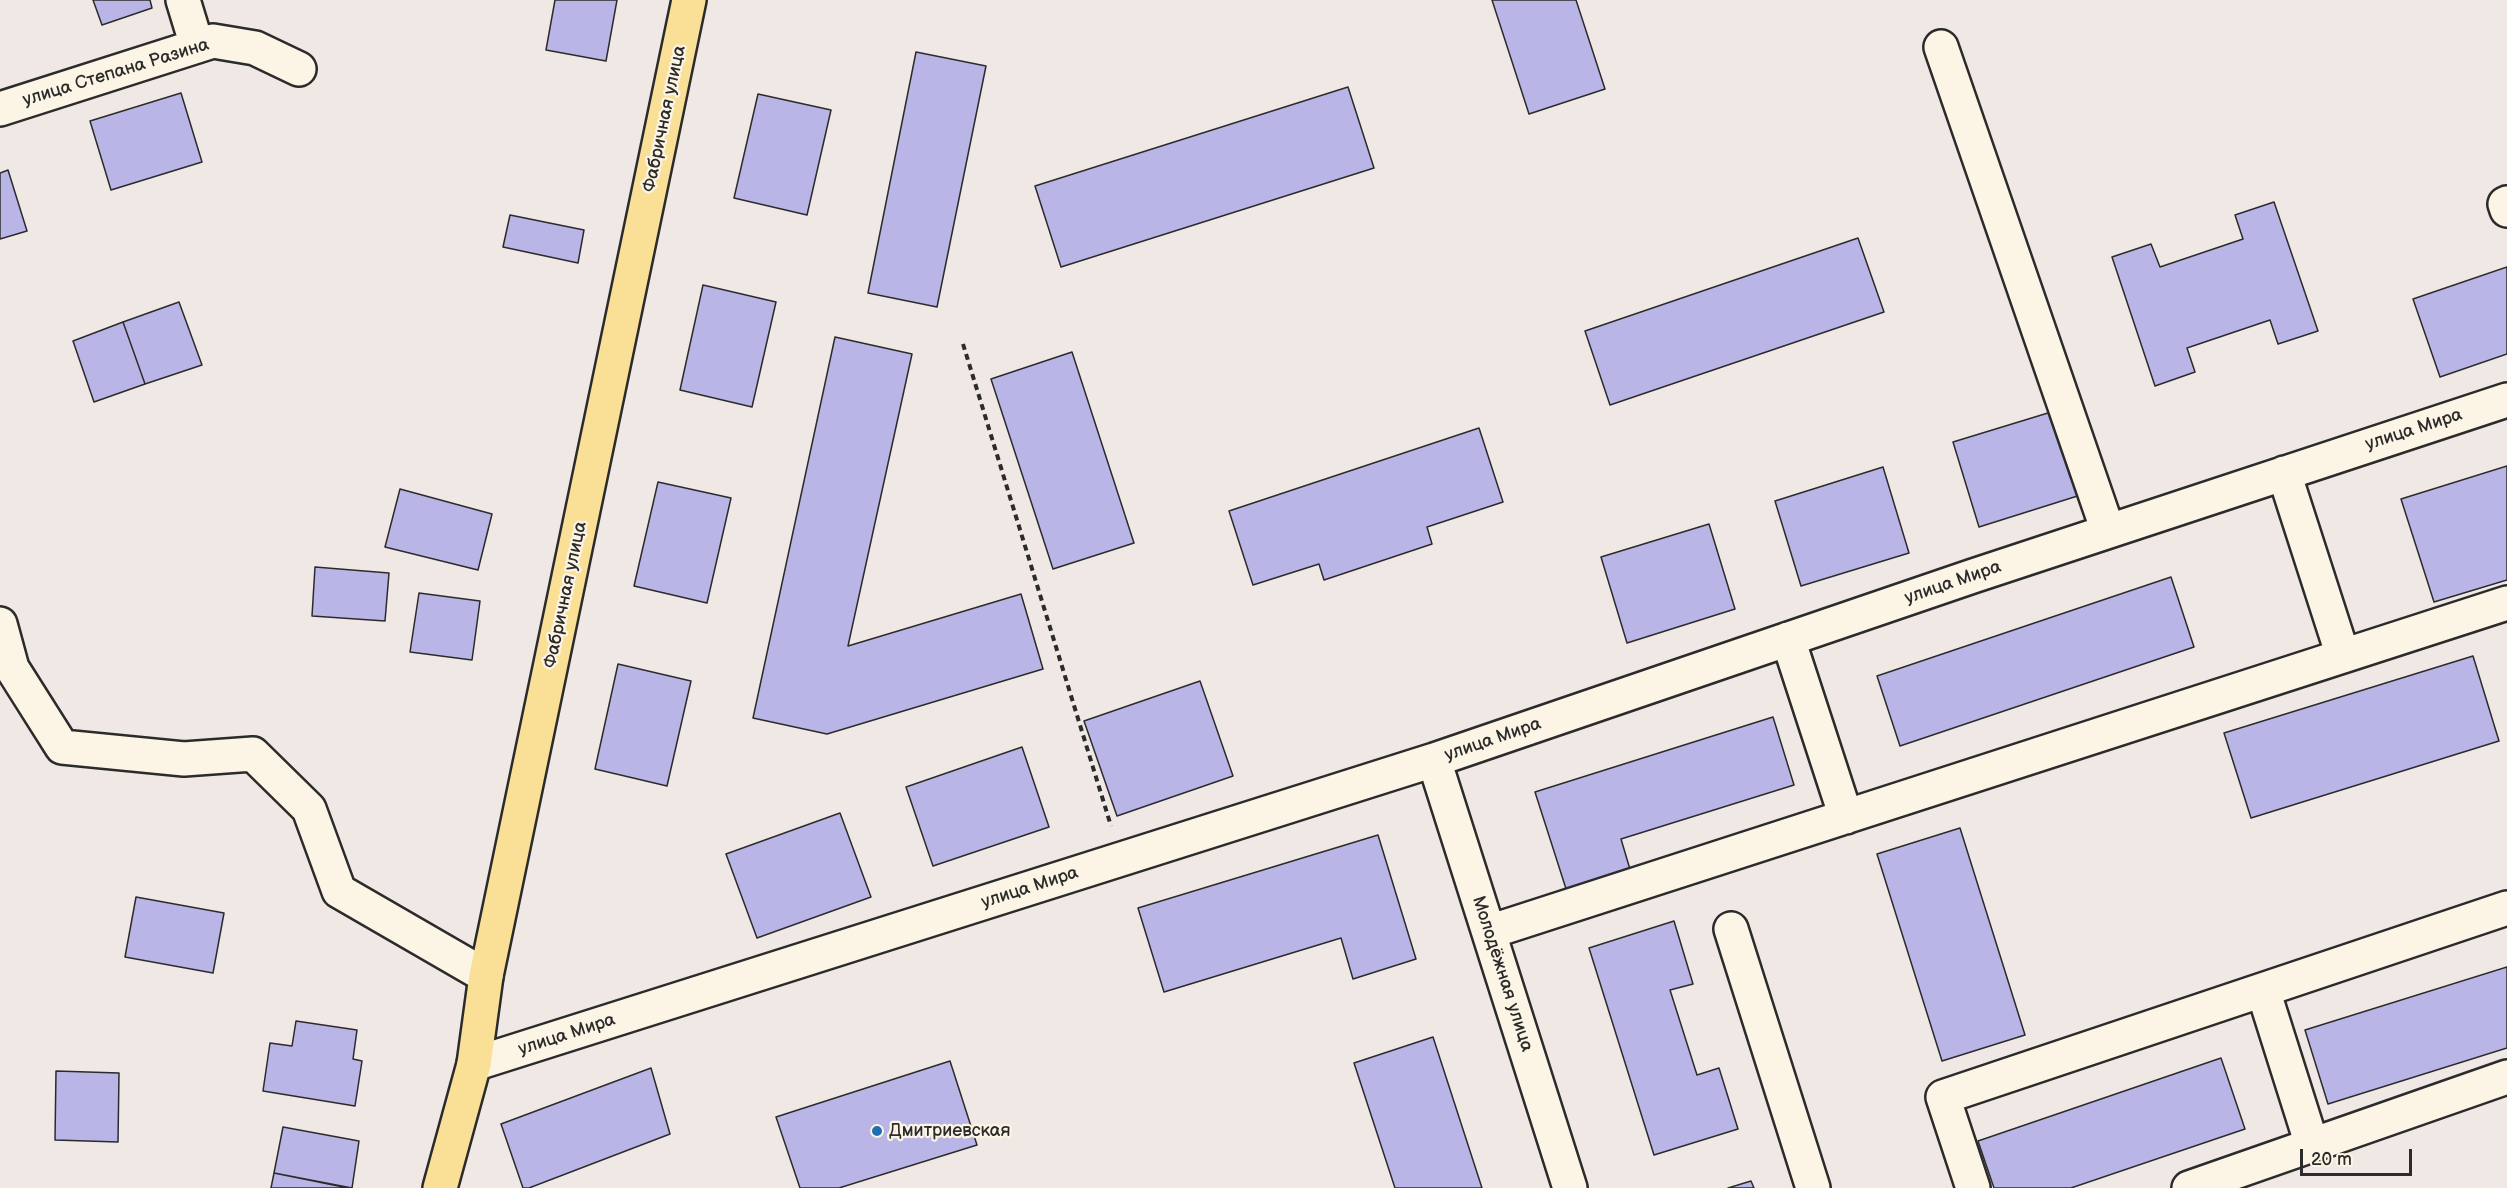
<!DOCTYPE html>
<html>
<head>
<meta charset="utf-8">
<style>
	body { margin:0 }
	#map { position:relative; width:2507px; height:1188px; overflow:hidden; background:#efe8e5; font-family:"Balsamiq Sans",sans-serif }
	canvas { display:block }
	.scale { position:absolute; left:2300px; top:1149px; width:112px; height:27px; box-sizing:border-box; border:3px solid #2b2b2b; border-top:0; padding-left:8px; font-size:18px; line-height:21px; white-space:nowrap; color:#2b2b2b; -webkit-text-stroke:4px #fcf5e5; paint-order:stroke }
</style>
</head>
<body>
<div id="map">
<canvas width="2507" height="1188"></canvas>
<div class="scale">20 m</div>
</div>
<script>
const ctx = document.querySelector('canvas').getContext('2d');
ctx.lineJoin = 'round';
function fill(path, color) {
  ctx.fillStyle = color;
  ctx.fill(path, 'evenodd');
}
function stroke(path, color, width, dash) {
  ctx.strokeStyle = color;
  ctx.lineWidth = width;
  ctx.lineCap = dash ? 'butt' : 'round';
  ctx.setLineDash(dash || []);
  ctx.stroke(path);
}
function drawText(font, color, halo, rows, align = 'center') {
  ctx.font = font + ' "Balsamiq Sans",sans-serif';
  ctx.lineWidth = 4.5;
  ctx.setLineDash([]);
  ctx.textBaseline = 'middle';
  ctx.strokeStyle = halo;
  ctx.fillStyle = color;
  for (const [text, x, y, turn = 0] of rows) {
    ctx.save();
    ctx.translate(x, y);
    ctx.rotate((+turn || 0) * Math.PI / 180);
    ctx.textAlign = isNaN(turn) ? turn : align;
    if (halo) ctx.strokeText(text, 0, 0);
    ctx.fillText(text, 0, 0);
    ctx.restore();
  }
}
const building = new Path2D(`
	M93,0h57l2,8 -50,17z
	M555,0h62l-11,61 -60,-11z
	M1492,0h84l29,89 -76,25z
	M916,52l70,14 -49,241 -69,-14z
	M1348,87l26,81 -313,99 -26,-81z
	M181,93l21,69 -91,28 -21,-69z
	M758,94l73,16 -24,105 -73,-17z
	M8,170l19,61 -27,8v-66z
	M2274,202l44,129 -40,13 -8,-24 -83,28 8,24 -40,14 -43,-129 39,-13 9,23 83,-28 -8,-24z
	M510,215l74,15 -6,33 -75,-16z
	M1858,238l26,74 -274,93 -25,-74z
	M2507,267v87l-67,23 -27,-78z
	M703,285l73,17 -24,105 -72,-17z
	M179,302l23,63 -57,19 -22,-62z
	M123,322l22,62 -51,18 -21,-61z
	M835,337l77,17 -64,292 173,-52 22,75 -216,65 -74,-16z
	M1072,352l62,191 -81,26 -62,-190z
	M2061,409l26,84 -108,34 -26,-85z
	M1479,428l24,74 -76,25 5,17 -108,36 -5,-16 -66,21 -24,-74z
	M2507,466v114l-73,22 -33,-103z
	M1883,467l26,86 -108,33 -26,-85z
	M658,482l73,16 -24,105 -73,-17z
	M400,489l92,25 -14,56 -93,-23z
	M1709,524l26,85 -108,34 -26,-86z
	M315,567l74,6 -4,48 -73,-5z
	M2171,577l23,70 -294,99 -23,-70z
	M419,593l61,8 -8,59 -62,-8z
	M2473,656l26,85 -248,77 -27,-85z
	M618,664l73,17 -24,105 -72,-17z
	M1200,681l33,95 -116,40 -33,-95z
	M1773,717l21,68 -173,54 11,37 -64,19 -33,-103z
	M1022,747l27,80 -116,39 -27,-79z
	M840,813l31,84 -114,41 -31,-84z
	M1960,828l65,207 -83,26 -65,-207z
	M1378,835l38,124 -63,20 -12,-41 -177,54 -26,-84z
	M136,897l88,16 -11,60 -88,-16z
	M1674,921l19,63 -23,6 27,85 22,-7 19,61 -84,26 -65,-207z
	M2507,967v81l-179,56 -23,-74z
	M296,1021l61,9 -4,29 9,2 -7,45 -92,-15 7,-48 22,3z
	M1433,1037l49,151h-87l-41,-125z
	M2221,1058l24,71 -174,59h-77l-16,-47z
	M950,1061l27,84 -138,43h-39l-24,-71z
	M651,1068l19,66 -141,54h-6l-22,-64z
	M56,1071l63,2 -1,69 -63,-2z
	M283,1127l76,14 -7,47 -78,-15z
	M274,1173l74,15h-77z
	M1751,1181l3,7h-26z`);
const path = new Path2D(`
	M963,344l148,482`);
const minor = new Path2D(`
	M183,0l14,46
	M1941,47l167,484
	M0,109l213,-68 42,7 44,21
	M2507,203l-2,1 2,6
	M2284,473l59,183
	M0,624l12,44 50,79 122,12 69,-5 56,55 30,82 147,85
	M1788,639l58,178
	M1434,760l136,428
	M1731,929l82,259
	M1489,932l1018,-329
	M2263,990l49,155
	M474,1064l960,-304 539,-184 534,-176
	M1973,1188l-30,-91 564,-189
	M2189,1188l318,-111`);
const major = new Path2D(`
	M440,1188l34,-124 12,-88 203,-976`);
const markers = [
	[877,1131,6,"#1f6fb2"]
];
const streetNames = [
	["улица Степана Разина",116,73,-17],
	["Фабричная улица",665,119,-78],
	["улица Мира",2414,430,-18],
	["улица Мира",1953,583,-19],
	["Фабричная улица",566,595,-78],
	["улица Мира",1493,740,-19],
	["улица Мира",1030,888,-18],
	["Молодёжная улица",1502,974,72],
	["улица Мира",567,1035,-18]
];
const poiNames = [
	["Дмитриевская",889,1131]
];
fill(building, '#b9b5e7');
stroke(building, '#2b2b2b', 1.5);
stroke(minor, '#2b2b2b', 38);
stroke(major, '#2b2b2b', 38);
stroke(path, '#2b2b2b', 4, [6, 4.5]);
stroke(minor, '#fcf5e5', 33);
stroke(major, '#fadf96', 33);
for (const [x, y, r, color] of markers) {
  const dot = new Path2D();
  dot.arc(x, y, r, 0, 2 * Math.PI);
  ctx.fillStyle = color;
  ctx.fill(dot);
  stroke(dot, '#fcf5e5', 2);
}
drawText('18px', '#2b2b2b', '#fcf5e5', streetNames);
drawText('18px', '#2b2b2b', '#fcf5e5', poiNames, 'left');
</script>
</body>
</html>
